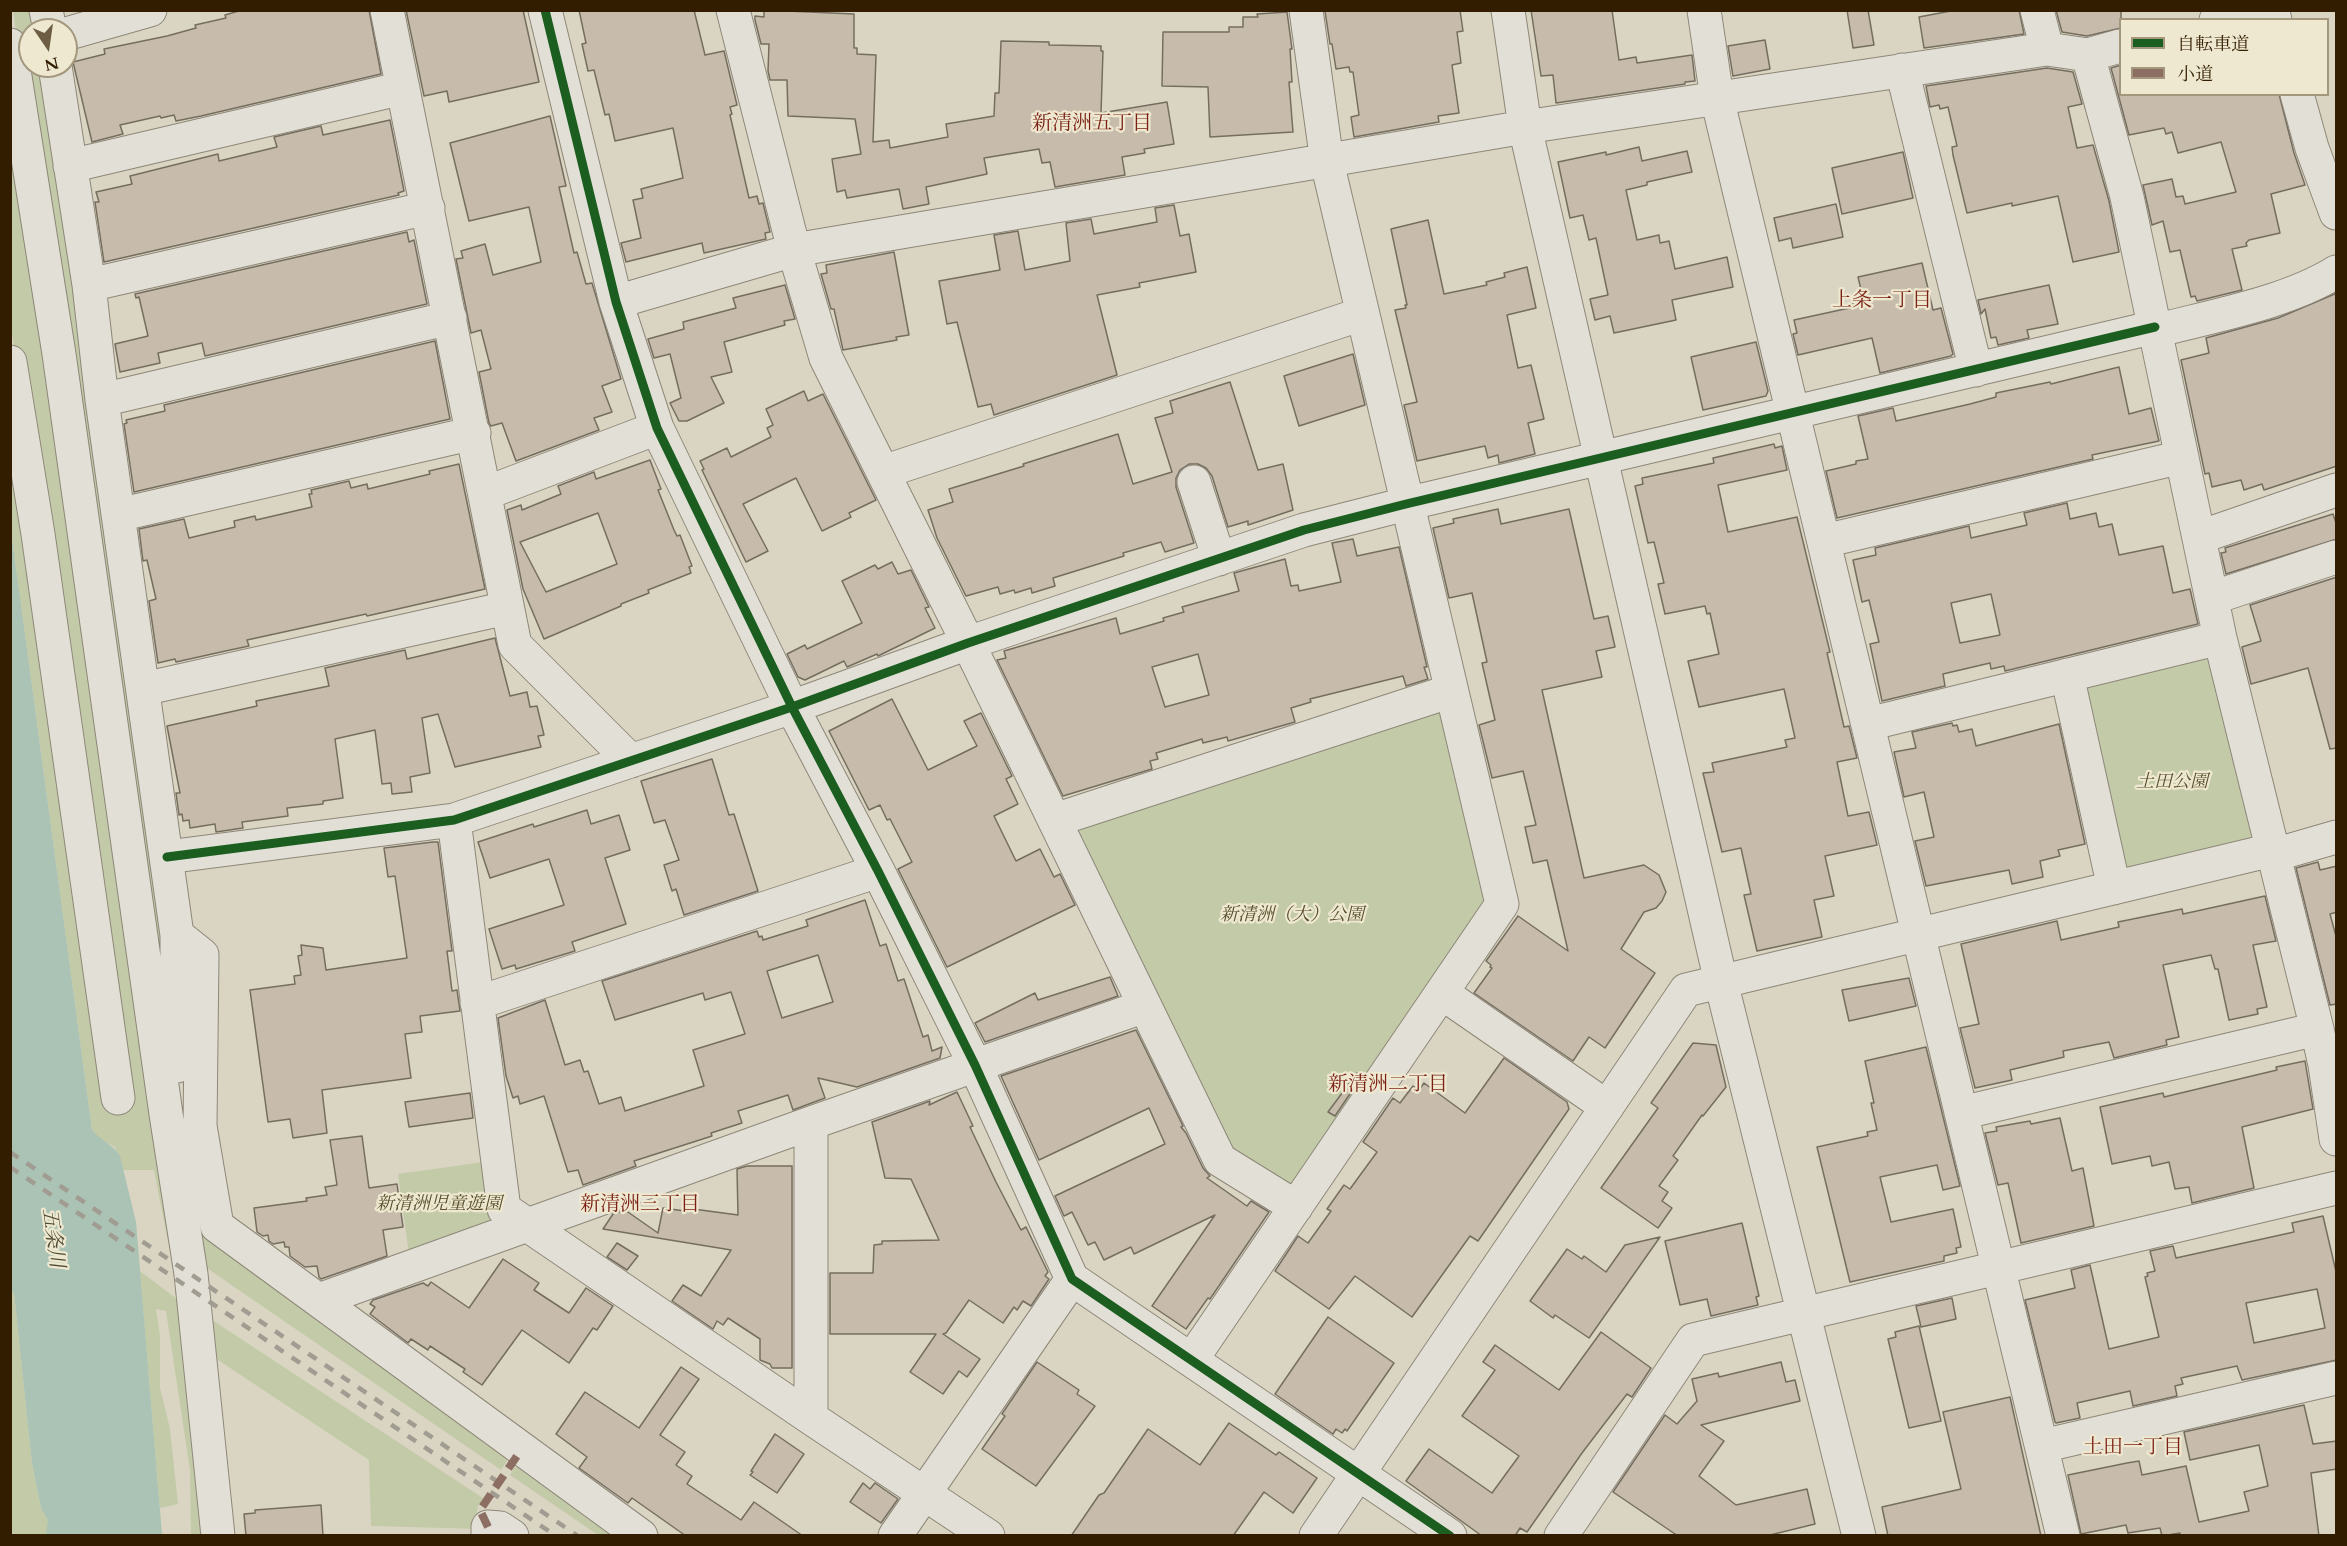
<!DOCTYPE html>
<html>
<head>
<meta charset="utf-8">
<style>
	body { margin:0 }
	#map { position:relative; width:2347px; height:1546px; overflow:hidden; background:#dad5c2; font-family:Cardo,"Noto Serif JP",serif }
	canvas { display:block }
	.frame { position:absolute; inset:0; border:12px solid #321d00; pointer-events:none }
	.legend { position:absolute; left:2119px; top:18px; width:210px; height:78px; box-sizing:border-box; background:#eee8d0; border:2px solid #a3977d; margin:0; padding:8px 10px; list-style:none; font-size:18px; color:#321d00 }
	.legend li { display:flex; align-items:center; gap:12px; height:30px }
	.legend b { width:30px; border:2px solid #a3977d }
	.north { position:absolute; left:18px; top:18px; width:60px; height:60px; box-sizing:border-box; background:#eee8d0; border:2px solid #a3977d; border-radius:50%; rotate:167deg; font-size:16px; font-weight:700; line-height:24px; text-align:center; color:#321d00 }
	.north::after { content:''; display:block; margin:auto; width:21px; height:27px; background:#6d5d44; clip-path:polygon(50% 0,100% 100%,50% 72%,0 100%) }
</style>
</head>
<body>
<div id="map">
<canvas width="2347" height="1546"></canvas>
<div class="frame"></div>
<ul class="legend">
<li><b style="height:8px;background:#1b5e20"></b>自転車道</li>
<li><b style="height:8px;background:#8d6e63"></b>小道</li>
</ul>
<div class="north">N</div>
</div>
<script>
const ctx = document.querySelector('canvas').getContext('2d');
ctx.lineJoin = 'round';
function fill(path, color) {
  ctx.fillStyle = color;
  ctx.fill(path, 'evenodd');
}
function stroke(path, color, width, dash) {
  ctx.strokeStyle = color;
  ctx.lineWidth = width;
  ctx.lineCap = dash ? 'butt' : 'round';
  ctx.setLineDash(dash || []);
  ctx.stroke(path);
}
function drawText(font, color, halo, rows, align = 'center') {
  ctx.font = font + ' Cardo,"Noto Serif JP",serif';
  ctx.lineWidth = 4.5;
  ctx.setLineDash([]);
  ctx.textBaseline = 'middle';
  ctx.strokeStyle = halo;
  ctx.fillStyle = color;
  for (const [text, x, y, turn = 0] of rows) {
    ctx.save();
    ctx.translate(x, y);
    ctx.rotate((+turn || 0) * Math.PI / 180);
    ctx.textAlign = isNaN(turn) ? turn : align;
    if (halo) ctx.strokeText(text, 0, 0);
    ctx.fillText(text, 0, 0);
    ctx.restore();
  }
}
const green = new Path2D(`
	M13,11h23l3,19h-9v36h15l112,795 12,200z
	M11,103l170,1149 -13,-10 -14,-72h-31l-8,-23 -17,-9 -6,-8 -81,-599 -1,-119 5,-60 -4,-27z
	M2200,656l12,7 41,165 -3,10 -123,29 -7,-7 -39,-166 5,-10z
	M1433,706l12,4 45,190 -189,281 -12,4 -56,-36 -156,-316 4,-10z
	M189,1122l15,107 301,221 2,11 -6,9 -303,-208z
	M491,1161l6,57 -10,9 -78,27 -11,-80z
	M140,1271l46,35 25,229h-20l-1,-65 -24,-159 -10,-2 4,27v52l10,41 8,75 -18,4 2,27z
	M10,1289l4,4 18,170 9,45 8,12 -3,15h-35z
	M203,1314l280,184c-9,11 -6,18 -2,31l-110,-3 -2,-66 -163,-108z
	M523,1465l97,70h-22l-88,-60 4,-7z`);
const water = new Path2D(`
	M11,531l81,599c9,11 21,14 28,26l16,66 26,313h-116l2,-15 -7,-12 -9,-45 -18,-170 -4,-4z`);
const building = new Path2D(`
	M242,10h127l12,64 -180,42 -25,5 -2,-6 -13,3 -1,-2 -40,9 3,9 -31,8 -19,-80 32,-8 -1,-5 63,-13 29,-8 -1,-3 31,-7 -1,-3z
	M406,10h117l16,72 -90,20 -2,-11 -23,5z
	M579,10h115l11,45 19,-4 13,54 -7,2 2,7 -2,1 19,83 8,-2 2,8 4,-1 7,29 -5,1 1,6 -62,14 -2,-10 -76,19 -5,-19 20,-5 -8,-38 10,-2 -2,-9 42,-11 -10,-50 -58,13 -6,-27 -4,1 -11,-45 -6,1 -6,-27 4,-1z
	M764,10l90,4v34h3v6l19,1 -3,87 16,-2 1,8 58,-11 -2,-13 48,-8 1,-23h4l2,-52 48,1v3l52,1v5h2l-2,62 66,-11 7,42 -30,5 1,4 -23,4 3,18 -70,12 -5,-25 -8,1 -3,-14 -55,9 3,16 -61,13 3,17 -26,5 -4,-20 -52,9 -2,-8 -8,2 -5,-33 29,-5 -6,-35 -67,-3 -1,-36h-17l-2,-9 1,-27h-8l-6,-24v-4l9,1z
	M1460,10l3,21 -6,1 4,31 -9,2 7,48 -21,3 1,6 -85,15 -3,-20 8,-2 -6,-43h-3l-1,-5 -13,2 -4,-25h-2l-5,-33z
	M1531,10h81l7,50 17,-3 1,6 55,-8 3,26 -10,1v2l-129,19 -3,-28 -12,1z
	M1847,10h21l6,35 -21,3z
	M1956,10h63l5,24 -100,14 -5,-31z
	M2056,10h65v18l-34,8 -25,-4z
	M1287,12l5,37h-2l2,33h-3l4,50 -83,5 -2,-50 -46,-1 1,-54h66v-5h14v-10h15l-1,-3z
	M1765,40l5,29 -37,7 -5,-30z
	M2121,65v29h158l15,59 11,32 -34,9 9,39 -31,7 -3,3 1,3 -15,3 10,41 -45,11 -2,-5 -4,1 -11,-47 -10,2 -7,-31 -11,4 -9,-40 29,-6 4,18 7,-1 2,8 51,-12 -15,-50 -43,11 -6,-21 -6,2 -2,-6 -35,7 -18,-67z
	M2047,68l26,4 9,32 -14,3 9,41 16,-3 16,56 10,51 -46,10 -15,-66 -46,10v-3l-45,10 -14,-58 -1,-8 5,-1 -9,-39 -8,2 -1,-4 -9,2 -4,-21z
	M550,116l16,70 -7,1 15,66 3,-1 9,32 6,-1 29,96 -19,7 10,26 -18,6 5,12 -83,31 -14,-38 -11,3 -2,-3 -10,-51 12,-3 -10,-39 -10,3 -15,-74 7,-1 -2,-7 24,-7 8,31 48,-13 -12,-55 -60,14 -19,-78z
	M390,120l14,71 -6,2 1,2 -295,67 -9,-60h4l-3,-10 36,-8 -2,-8 88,-22 1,7 58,-14 -3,-10 47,-11 2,9z
	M1639,147l3,14 45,-10 5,21 -45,10v3l-21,5 11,50 22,-5 1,8 9,-2 6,28 52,-12 6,30 -61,13 4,20 -62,13 -4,-17 -15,4 -5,-21 18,-4 -12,-57 -7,2 -6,-25 -13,3 -12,-56 48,-10v3z
	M1903,152l10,46 -71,16 -10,-46z
	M1836,204l7,33 -50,11 -2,-10 -12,3 -5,-23z
	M1174,205l6,31 9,-2 7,38 -57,11 1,4 -43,8 20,80 -123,40 -3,-11 -13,3 -21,-85 -10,2 -8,-43 61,-11 -6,-35 24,-4 7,39 45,-9 -4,-38 25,-4 3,15 63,-12 -2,-14z
	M1428,220l16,74 43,-9 -1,-3 19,-5 -1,-4 23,-6 9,41 -29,7 11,53 13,-3 13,54 -16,4 7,31 -36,9 -1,-8 -10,3 -3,-12 -68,15 -13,-56 13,-3 -22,-92 11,-2 -1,-3h2l-16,-76z
	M407,232l2,10 5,-2 13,64 -222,52 -3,-13 -44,10 2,10 -40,9 -5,-28 33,-8 -9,-39 -3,1 -1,-4z
	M894,252l15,83 -13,2 1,3 -54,10 -9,-41h-3l-10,-35 6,-1 -1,-8z
	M1922,263l11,47 8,-2 12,46 -2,2 -71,17 -8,-35 -74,17 -5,-21 4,-1 -3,-13 60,-13 -2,-7 11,-2 -5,-21z
	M785,285l10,34 -11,2 1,4 -61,17 8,30 -21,5 13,26 -37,18h-8l-9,-18 11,-5 -11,-44 -16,4 -6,-19 36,-10 -1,-7 53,-14 -3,-10z
	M2049,285l9,39 -31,6 2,8 -31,7 -2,-8 -5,1 -6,-29 -4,5 -3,-14z
	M2337,293v173l-73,24 -2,-6 -18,6 -3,-10 -29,7 -3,-14 -4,1 -24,-114 28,-7 -3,-15 72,-20z
	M435,341l15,78 -316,73 -10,-68 3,-1 -1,-3 39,-9 -1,-6z
	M1756,342l12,49 -2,5 -63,14 -12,-53z
	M1353,354l12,51 -66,21 -15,-50z
	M2119,367l10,47 22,-6 8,33 -67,14 1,4 -256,59 -11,-47 30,-7v-3l12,-2 -10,-43 35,-8 3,13 74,-17 26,-7v-4l54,-11 1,2z
	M1230,382l28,88 25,-6 10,46 -45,15v-4l-20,6 -16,-51 -6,-8 -8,-4h-9l-9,6 -4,8v9l18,56 -29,9 -4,-10 -38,11 1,3 -71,22 2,8 -23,7 -1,-5 -16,5 -1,-3 -14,4 -2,-7 -32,9 -29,-58 -9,-28 25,-8 -4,-13 75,-23 -1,-2 95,-30 15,50 39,-12 -17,-54 18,-5 -3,-12z
	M804,391l4,10 15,-7 53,106 -27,13 2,4 -29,14 -26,-53 -53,26 25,47 -22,11 -44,-92 2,-1 -4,-8 27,-13 4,9 40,-20 -4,-9 6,-3 -7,-16z
	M1774,444l1,4 7,-2 5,24 -69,15 10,47 69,-15 33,135 -3,1 17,74 5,-1 8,32 -20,4 11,54 21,-4 8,33 -52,11 9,40 -20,4 8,37 -65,14 -13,-56 7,-1 -10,-46 -19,4 -19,-79 11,-1 -2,-9 75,-16 -2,-7 10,-2 -11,-49 -85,18 -11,-46 31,-7 -9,-41 -3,1 -2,-8 -40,8 -7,-30 6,-1 -10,-41 -6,1 -13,-57 8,-2 -1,-6 72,-15 -1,-5z
	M650,460l11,29 -3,1 16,40 3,6 3,-1 12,31 -3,1 2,6 -43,17 1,3 -28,11v2l-77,33 -21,-50 -16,-79 14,-5 1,5 39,-16 -3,-8 36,-14 2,7zM598,513l19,51 -71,28 -26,-50z
	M459,464l26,125 -118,27 -1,-2 -119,26 2,6 -19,4 -54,12 -1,-3 -17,4 -9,-62 7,-2 -9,-39 -4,1 -4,-32 45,-10 5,19 46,-11 -1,-6 21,-5 1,4 56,-13 -3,-13h3l-1,-4 38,-9 2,7 16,-4 1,5 62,-15 -1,-3z
	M2067,503l3,16 26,-6 3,14 13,-3 7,31 44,-9 10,47 17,-4 8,35 -193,47 -1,-5 -13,3 -1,-6 -47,11 2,12 -63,15 -12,-57 9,-2 -10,-42 -7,2 -9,-42 23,-5 -1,-7 94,-22 2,12 56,-13 -3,-12zM1991,594l9,41 -40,8 -9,-40z
	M1498,509l3,15 68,-15 25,110 14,-3 7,31 -19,4 6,26 -60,13 42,188 60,-13 15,10 7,17 -4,9 -6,7 -12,4 -23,37 34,24 -50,75 -16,-11 -16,24 -99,-68 18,-25 -2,-1 1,-2 -5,-4 32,-45 50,35 -21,-91 -14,3 -8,-36 11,-2 -13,-54 -31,7 -13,-53 16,-5 -13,-57 5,-1 -15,-69 -23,5 -16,-70 21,-5 -1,-4z
	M2333,514l4,12v13l-111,35 -5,-21 5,-1 -1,-4z
	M1353,539l4,17 42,-9 28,120h-3l4,12 -22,7 -3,-10 -93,23 1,3 -20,6 4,14 -67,19 -1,-4 -24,6 -1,-4 -46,14 2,6 -8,2 2,8 -89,27 -66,-136 9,-2 -2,-7 112,-33 4,16 44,-13 -1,-3 21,-6 -2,-5 57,-16 -5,-18 51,-14 6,27 7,-1 1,6 42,-9 -9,-39zM1198,654l11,41 -44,12 -13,-40z
	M892,562l6,12 13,-4 18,37 -4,1 10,20 -57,28 -1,-2 -30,13 -3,-6 -39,19 -7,-3 -11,-23 18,-9 2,4 55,-26 -20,-42 33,-16 3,4z
	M2337,577v171l-7,1 -22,-81 -57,16 -9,-37 19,-6 -11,-36z
	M495,638l15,58 17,-4 3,15 7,-1 7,29 -6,1 3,11 -86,20 -17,-53 -16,4 8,55 -20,4 2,15 -20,2 -1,-11 -9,1 -7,-54 -40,9 8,59 -20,3v3l-36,4 1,8 -46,6 1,6 -27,4 -1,-8 -25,4 -1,-8 -6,1 -1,-7 -3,1 -3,-22h4l-13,-67 90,-20 -1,-5 73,-15 -4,-18 80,-18 2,9z
	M892,699l36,71 49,-24 -13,-25 17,-8 31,63 -6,3 12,25 -24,12 22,45 24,-12 14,28 6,-3 15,31 -128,62 -49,-98 14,-7 -22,-43 -3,1 -7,-15 -11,5 -40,-79z
	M1952,723l1,3 4,-1 2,7 13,-3 4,17 83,-22 26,120 -27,6 2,6 -20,5 3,16 -31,7 -3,-14 -83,16 -11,-45 19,-4 -10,-45 -20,5 -10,-45 22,-4 -4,-16z
	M712,759l17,56 5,-1 24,77 -74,24 -8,-26 -4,2 -8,-26 15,-5 -14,-40 -11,3 -13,-42z
	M587,810l4,14 28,-9 11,35 -25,8 21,66 -54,18 3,9 -59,18 -1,-4 -13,4 -13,-40 75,-24 -15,-46 -59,19 -12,-36 55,-18 1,3z
	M433,842h5l14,109h-5l5,40 5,-1 3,21 -40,5 2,16 -17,2 6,44 -89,12 5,43 -34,5 -3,-19 -22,3 -18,-132 45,-6 -1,-8 7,-1 -3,-19 4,-1 -1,-10 22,3 3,22 81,-12 -12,-82 -7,1 -4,-29z
	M2318,862l2,8 17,-4v46l-7,2 7,26v64l-7,1 -34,-137z
	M2265,896l11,45 -23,4 14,62 -10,2 1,5 -29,6 -11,-51h-3l-4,-14 -48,10 16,72 -13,3 1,5 -53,13 -5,-16 -46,9 1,6 -54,13 2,10 -37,8 -15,-60 19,-4 -18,-80 96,-23 4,19 58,-13 -1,-5 64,-13 1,5z
	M865,900l15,46 6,-2 12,37 6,-2 19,58 5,-2 4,16 10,-4 -2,11 -83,29 -39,-9 7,20 -32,12 -5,-15 -50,16 4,12 -31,10 1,3 -78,25 2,5 -53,19 -5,-15 -10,2 -24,-76 -24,8 -2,-8 -5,2 -7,-22 -8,-58 47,-18 20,65 15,-5 4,12 4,-1 11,33 22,-7 4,14 79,-25 -11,-36 52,-16 -14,-42 -26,8 -2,-7 -88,27 -13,-39 155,-50 2,6 3,-1 1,4 45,-14 -2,-6zM818,955l15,47 -51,16 -15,-47z
	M1110,977l8,19 -133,46 -10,-19 60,-30 3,7z
	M1909,978l7,28 -67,15 -7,-31z
	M1136,1030l47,96 -2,1 5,6 17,35 7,8 -3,2 40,28 4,-5 18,11 -59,87 -2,-1 -22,31 -34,-23 63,-91 -81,39 -3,-7 -27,13 -9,-18 -7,3 -16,-33 -8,4 -9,-20 110,-52 -16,-36 -110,52 -38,-84z
	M1693,1043l23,2 10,42 -23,29 -1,-1 -29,41 5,4 -19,26 9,6 -6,9 10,7 -14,20 -57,-40 57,-80 -7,-5z
	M1926,1047l34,139 -17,4 -6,-25 -57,12 11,45 62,-13 8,38 -5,1 1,5 -13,3v5l-94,21 -33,-135 51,-11 -1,-4 10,-2 -6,-27h3l-9,-42z
	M1504,1058l63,44 2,7 -91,132 -8,-5 -58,81 -57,-41 -26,33 -54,-38 23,-35 10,7 23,-32 -4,-2 17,-24 6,4 27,-37 -14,-10 30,-44 7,5 13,-17 6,4 5,-7 41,30z
	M2305,1061l8,48 -71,18 12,61 -62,15 -3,-16 -14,2 -6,-27 -17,4 -2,-10 -38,8 -12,-57 63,-14 1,4 113,-27 -1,-3z
	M1357,1073l5,3 -27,40 -7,-4z
	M957,1092l16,34 -3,1 26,55 25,48 5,-3 22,45 -3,4 4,3 -18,27 -8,-5 -6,9 -3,-3 -11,16 -34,-23 -23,33 -3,1 37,25 -13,18 -8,-6 -16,23 -33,-22 26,-38h-106v-61h43l1,-28 8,-1v-3l57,-1 -28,-61 -26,-1 -13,-56 58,-21 -1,4z
	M470,1093l3,25 -64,9 -4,-25z
	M2060,1118l12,53 11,-3 11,58 -73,17 -13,-60 -10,2 -13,-52 12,-2 -1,-4 34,-6 1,3z
	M362,1136l7,52 28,-4 6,43 -20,3 4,26 -66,23 -2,-2 -2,-11 -12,1 -15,-11 -1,-9h-4l-1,-5 -11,2 -4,-3 -1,-6 -5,1 -6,-4 -3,-24 53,-7 -1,-3 21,-3 -2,-8 12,-2 -7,-45z
	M747,1166h45v202h-20l-2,-4 -10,-4v-21l-32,-21 -5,7 -6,-4 -4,8 -41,-28 11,-16 18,11 30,-46 -128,-21 10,-15 12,-4 33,23 5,-25 22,3 1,-3 52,7 -1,-46z
	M2323,1216l14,60v84l-95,20 -5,-14 -56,12 2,6 -8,2 2,10 -44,10 -3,-15 -53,12 3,15 -24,5 -1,-1 -30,-122 50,-12 -4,-18 19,-5 19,84 50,-12 -14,-60 3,-1 -1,-3 8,-2 -5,-20 23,-5 3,12 118,-26 -2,-9zM2317,1289l8,39 -71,15 -8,-40z
	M1742,1223l17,73 -3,1 2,8 -47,11 -4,-17 -27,6 -15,-64z
	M1660,1237l-71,101 -34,-23 -2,3 -23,-17 37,-52 15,10 2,-3 22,16 19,-27z
	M617,1243l21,13 -11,14 -20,-13z
	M503,1259l36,24 -5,7 35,23 17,-25 27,18 -16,24 -4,-2 -24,35 -47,-33 -40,55 -19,-13 2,-3 -35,-23 -2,4 -17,-11 -3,4 -38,-29 5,-7 -5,-3 3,-4 50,-17 5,3 3,-4 38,26z
	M1952,1298l4,21 -35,8 -5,-21z
	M1328,1317l66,46 -47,68 -2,-2 -3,4 -6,-4 -3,5 -58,-40z
	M1919,1326l22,95 -32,7 -21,-89 8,-2 -1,-5z
	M1601,1332l50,36 -19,29 -5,-3 -45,59 -55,79 -7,-4 -5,8h-33l-76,-55 23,-32 63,44 27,-37 -57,-40 33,-46 -12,-8 12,-17 64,45z
	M1037,1362l42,28 -2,4 18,12 -59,80 -54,-37 23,-33 -3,-2z
	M1781,1362l5,20 9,-2 5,21 -99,24 23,16 -25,35 37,29 71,-16 8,35 -49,12h-88l-65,-44 52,-77 12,9 20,-23 -5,-22 26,-6 1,4z
	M681,1367l18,12 -39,56 25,17 -9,13 16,11 -5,8 54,36 13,-18 49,34h-117l-54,-38 -4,5 -49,-35 8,-11 -31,-23 29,-42 54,36z
	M2010,1397l31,139h-153l-6,-29 79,-18 -18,-77z
	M2304,1405l9,39 24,-3v28l-26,4 8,63h-139v-3l-18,3 -2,-8 -32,5 -2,-8 -45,9 -13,-59 59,-12 12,-2 3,14 44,-9 13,56 50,-11 -5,-19 24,-6 -9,-41 -69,15 -6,-28z
	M1229,1423l47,32 3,-3 38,26 -24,35 -29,-21 -31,44h-162l28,-41 5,-2 44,-64 52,36z
	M775,1434l29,20 -27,39 -27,-18 3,-3 -2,-1z
	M863,1483l7,6 5,-6 23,16 -17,24 -31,-21z
	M321,1505l2,31h-77l-2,-22 11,-1v-3z`);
const minor = new Path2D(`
	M46,10l4,20
	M387,10l128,635 116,116
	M545,10l71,292 41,126 135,279 86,164 97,194 97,214 378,257
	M733,10l61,240 32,108 142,285 252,517 76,47
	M1508,10l17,117 196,855 138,554
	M1704,10l13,88 346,1438
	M2037,10l10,39
	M2272,10l3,10
	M2216,20l32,-10
	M66,34l84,-24
	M10,45l49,309 107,760 25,160 27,262
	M2088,55l39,142 93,441 97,391 8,36 11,74
	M55,66l34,219 13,115 75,535v131
	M1902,70l74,300
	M2297,94l15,54 24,65
	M70,166l333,-78
	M89,285l339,-77
	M616,302l178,-52 731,-123 522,-78 41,6 32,-9
	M2155,331c57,-15 131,-28 181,-59
	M10,362l28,172 80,564
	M102,400l348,-82
	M883,472l479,-158
	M1194,482l25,77
	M486,493l171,-65
	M118,515l356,-82
	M2200,537l136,-47
	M1824,541l358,-84
	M2212,598l124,-41
	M2067,675l47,213
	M143,689l364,-81
	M1868,724l352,-86
	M454,820l50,389 307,209 177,118
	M1055,820l396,-129
	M2274,855l62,-18
	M167,857l287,-37 338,-113 176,-64 336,-113 102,-26 749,-177
	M177,935l25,20 -2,171 17,100 424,310
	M1442,993l165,114
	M477,1003l401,-132
	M1961,1113l356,-84
	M319,1300l492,-177 334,-117
	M1192,1359l310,-455 -175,-742 -21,-152
	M811,1418v-295
	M2042,1446l294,-68
	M488,1536v-9l12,1 12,8
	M895,1536l177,-257
	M1316,1536l370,-546 586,-140
	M1561,1536l132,-196 643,-152`);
const rail = new Path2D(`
	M10,1152l568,384
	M10,1167l546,369`);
const quiet = new Path2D(`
	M488,1527l-8,-17 41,-60`);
const cycleway = new Path2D(`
	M545,10l71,292 41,126 135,279 86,164 97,194 97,214 378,257
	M167,857l287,-37 338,-113 176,-64 336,-113 102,-26 749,-177`);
const parkNames = [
	["土田公園",2172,783],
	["新清洲（大）公園",1292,916],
	["新清洲児童遊園",439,1205]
];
const neighbourhoodNames = [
	["新清洲五丁目",1092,124],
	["上条一丁目",1882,301],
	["新清洲二丁目",1388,1085],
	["新清洲三丁目",640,1205],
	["土田一丁目",2133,1448]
];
const waterNames = [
	["五条川",52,1238,82]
];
fill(green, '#c2caa8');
fill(water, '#aac3b4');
fill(building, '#c7bcab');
stroke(building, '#756e60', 1.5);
stroke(minor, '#8e8779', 35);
stroke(minor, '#e2e0d6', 33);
stroke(rail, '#a19c92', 4.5, [10, 10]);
stroke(quiet, '#8d6e63', 8, [15, 8]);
stroke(cycleway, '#1b5e20', 9);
drawText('italic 18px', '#574e2c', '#eee8d0', parkNames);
drawText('20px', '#7a1f14', '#eee8d0', neighbourhoodNames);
drawText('italic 20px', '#504c34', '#eee8d0', waterNames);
</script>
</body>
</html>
